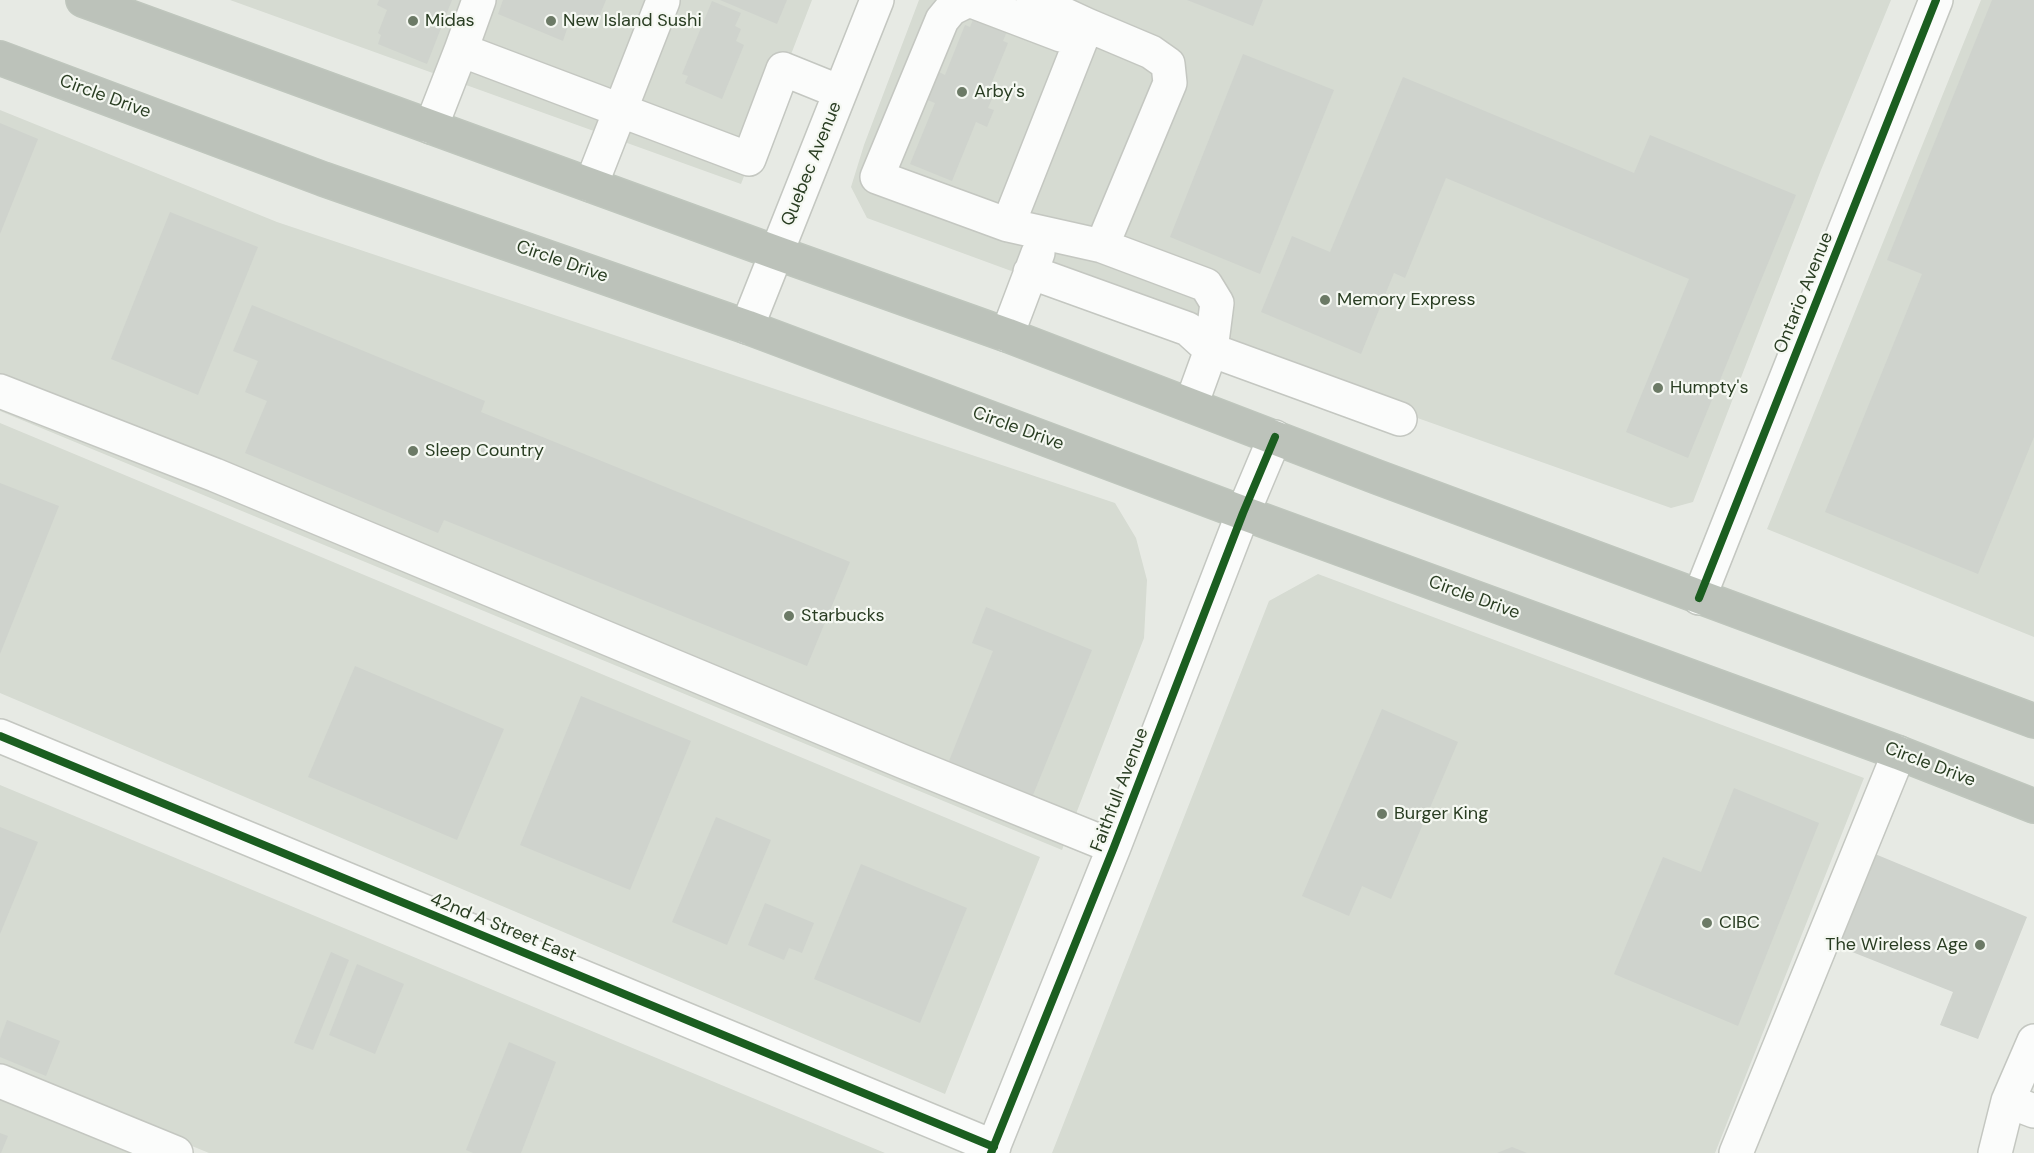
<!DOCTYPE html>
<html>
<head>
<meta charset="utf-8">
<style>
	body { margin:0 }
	canvas { display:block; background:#e7eae4 }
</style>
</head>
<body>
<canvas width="2034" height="1153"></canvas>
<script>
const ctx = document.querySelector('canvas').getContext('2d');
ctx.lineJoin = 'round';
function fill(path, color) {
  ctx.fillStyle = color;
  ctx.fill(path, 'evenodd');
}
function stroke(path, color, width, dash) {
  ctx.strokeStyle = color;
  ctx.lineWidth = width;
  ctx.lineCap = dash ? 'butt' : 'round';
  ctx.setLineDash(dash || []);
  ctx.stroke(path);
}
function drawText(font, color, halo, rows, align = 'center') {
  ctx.font = font + ' "DM Sans",sans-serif';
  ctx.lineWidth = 4.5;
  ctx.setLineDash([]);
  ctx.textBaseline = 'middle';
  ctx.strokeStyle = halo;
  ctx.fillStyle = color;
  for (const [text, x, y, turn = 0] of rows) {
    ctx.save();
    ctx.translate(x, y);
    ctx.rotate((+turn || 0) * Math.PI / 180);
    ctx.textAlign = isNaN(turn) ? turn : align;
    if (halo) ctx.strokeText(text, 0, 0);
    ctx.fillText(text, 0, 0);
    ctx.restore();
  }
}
const built = new Path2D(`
	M230,0h582l-71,184z
	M919,0h972l-70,170 -128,332 -22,6 -431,-153 -373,-137 -16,-31 13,-42z
	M1981,0h53v637l-267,-108z
	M0,110l277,112 838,281 21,35 11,42 -3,58 -82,212 -1062,-439z
	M0,423l1040,434 -95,237 -945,-401z
	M1318,574l546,204 -149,375h-663l217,-552z
	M0,785l885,368h-676l-209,-86z
	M0,1099l130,54h-130z`);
const building = new Path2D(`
	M379,0h73l-25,64 -49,-20 3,-9 -3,-2 9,-23 -10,-5z
	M503,0h103l-7,17 -7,-3 -2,6 -14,6 -7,-3 -6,18 -65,-27z
	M720,0h67l-10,24z
	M1187,0h76l-10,26z
	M1992,0h42v437l-56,137 -153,-62 97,-238 -35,-14z
	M712,1l29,12 -6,13 6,3 -5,12 8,4 -22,54 -37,-16 3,-7 -6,-2z
	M975,15l33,14 -5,12 5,2 -16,39 6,3 -10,23 6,2 -7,17 -11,-5 -24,59 -42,-17 25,-61 -10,-4 12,-28 8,4 20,-50 5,2z
	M1243,54l91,36 -74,184 -90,-37z
	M1403,77l231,96 16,-38 146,60 -108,263 -62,-26 63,-153 -243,-101 -41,100 -11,-5 -33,81 -100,-42 31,-76 38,16z
	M0,123l38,16 -38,95z
	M170,212l88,35 -60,148 -87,-36z
	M252,305l233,96 -4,11 369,150 -43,104 -363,-146 -6,13 -193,-80 22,-52 -22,-9 13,-31 -25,-10z
	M0,483l59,23 -59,148z
	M986,607l106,43 -59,145 -84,-34 44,-110 -21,-8z
	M355,666l149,63 -47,111 -149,-63z
	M581,696l110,45 -61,149 -110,-45z
	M1382,709l76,33 -67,157 -29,-13 -13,30 -47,-20z
	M1734,788l85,35 -81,203 -124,-52 49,-117 38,15z
	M716,817l55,23 -44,105 -55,-23z
	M0,827l38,15 -38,92z
	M1863,849l164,68 -49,122 -38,-14 13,-33 -126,-50z
	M861,864l106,44 -47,115 -106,-44z
	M765,903l49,20 -12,30 -13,-5 -5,12 -36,-15z
	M331,952l18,8 -36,90 -19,-7z
	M357,964l47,20 -29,70 -46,-19z
	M7,1020l53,21 -14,35 -46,-19v-18z
	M509,1042l47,20 -35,91h-48l-7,-3z
	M0,1133l8,3 -7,17h-1z
	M1512,1147l15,6h-30z`);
const minor = new Path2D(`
	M479,0l-18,50 288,109 34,-90 57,23
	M969,0l-18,9 -9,11 -65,157 131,48 94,21 104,39 11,18 -6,47 -20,55
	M969,0l92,35
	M1087,25l64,27 17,12 2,19 -68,163
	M431,127l30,-77
	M591,185l72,-184
	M1008,225l79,-200 -54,-25
	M1030,272l158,57 23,21 189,69
	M747,327l130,-327
	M1007,335l31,-82
	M0,391l215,84 689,287 210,85
	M1699,598l237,-598
	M0,736l994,411
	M0,1081l176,72
	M2008,1101l26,10
	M991,1153l123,-306 129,-334 32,-76
	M1736,1153l163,-400
	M1995,1153l13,-52 26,-60`);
const highway = new Path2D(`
	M83,0l694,253 230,82 370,142 657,244
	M0,58l323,121 424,148 496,186 656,240 135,53`);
const cycleway = new Path2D(`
	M1699,598l237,-598
	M0,736l994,411
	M991,1153l123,-306 129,-334 32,-76`);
const markers = [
	[413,21,6,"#6c7a66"],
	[551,21,6,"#6c7a66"],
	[962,92,6,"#6c7a66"],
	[1325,300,6,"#6c7a66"],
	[1658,388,6,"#6c7a66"],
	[413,451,6,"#6c7a66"],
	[789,616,6,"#6c7a66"],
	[1382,814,6,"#6c7a66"],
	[1707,923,6,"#6c7a66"],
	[1980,945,6,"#6c7a66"]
];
const poiNames = [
	["Midas",425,21],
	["New Island Sushi",563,21],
	["Arby's",974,92],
	["Memory Express",1337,300],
	["Humpty's",1670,388],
	["Sleep Country",425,451],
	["Starbucks",801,616],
	["Burger King",1394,814],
	["CIBC",1719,923],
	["The Wireless Age",1968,945,"right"]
];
const streetNames = [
	["Circle Drive",105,97,20],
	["Quebec Avenue",812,164,-68],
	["Circle Drive",562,262,19],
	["Ontario Avenue",1804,293,-68],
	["Circle Drive",1018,429,20],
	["Circle Drive",1474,598,20],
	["Circle Drive",1930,765,21],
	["Faithfull Avenue",1120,790,-69],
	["42nd A Street East",503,928,22]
];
fill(built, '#d6dbd2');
fill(building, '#cfd3cd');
stroke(minor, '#c4c7c1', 36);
stroke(highway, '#bfc6bd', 36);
stroke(minor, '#fbfcfb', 33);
stroke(highway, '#bcc2ba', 33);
stroke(cycleway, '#1b5e20', 8);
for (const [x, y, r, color] of markers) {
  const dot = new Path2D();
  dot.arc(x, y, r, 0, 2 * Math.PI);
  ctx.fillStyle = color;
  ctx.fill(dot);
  stroke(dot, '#f5f8f2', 2);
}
drawText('18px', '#293d22', '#f5f8f2', poiNames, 'left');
drawText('18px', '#293d22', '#f5f8f2', streetNames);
</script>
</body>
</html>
